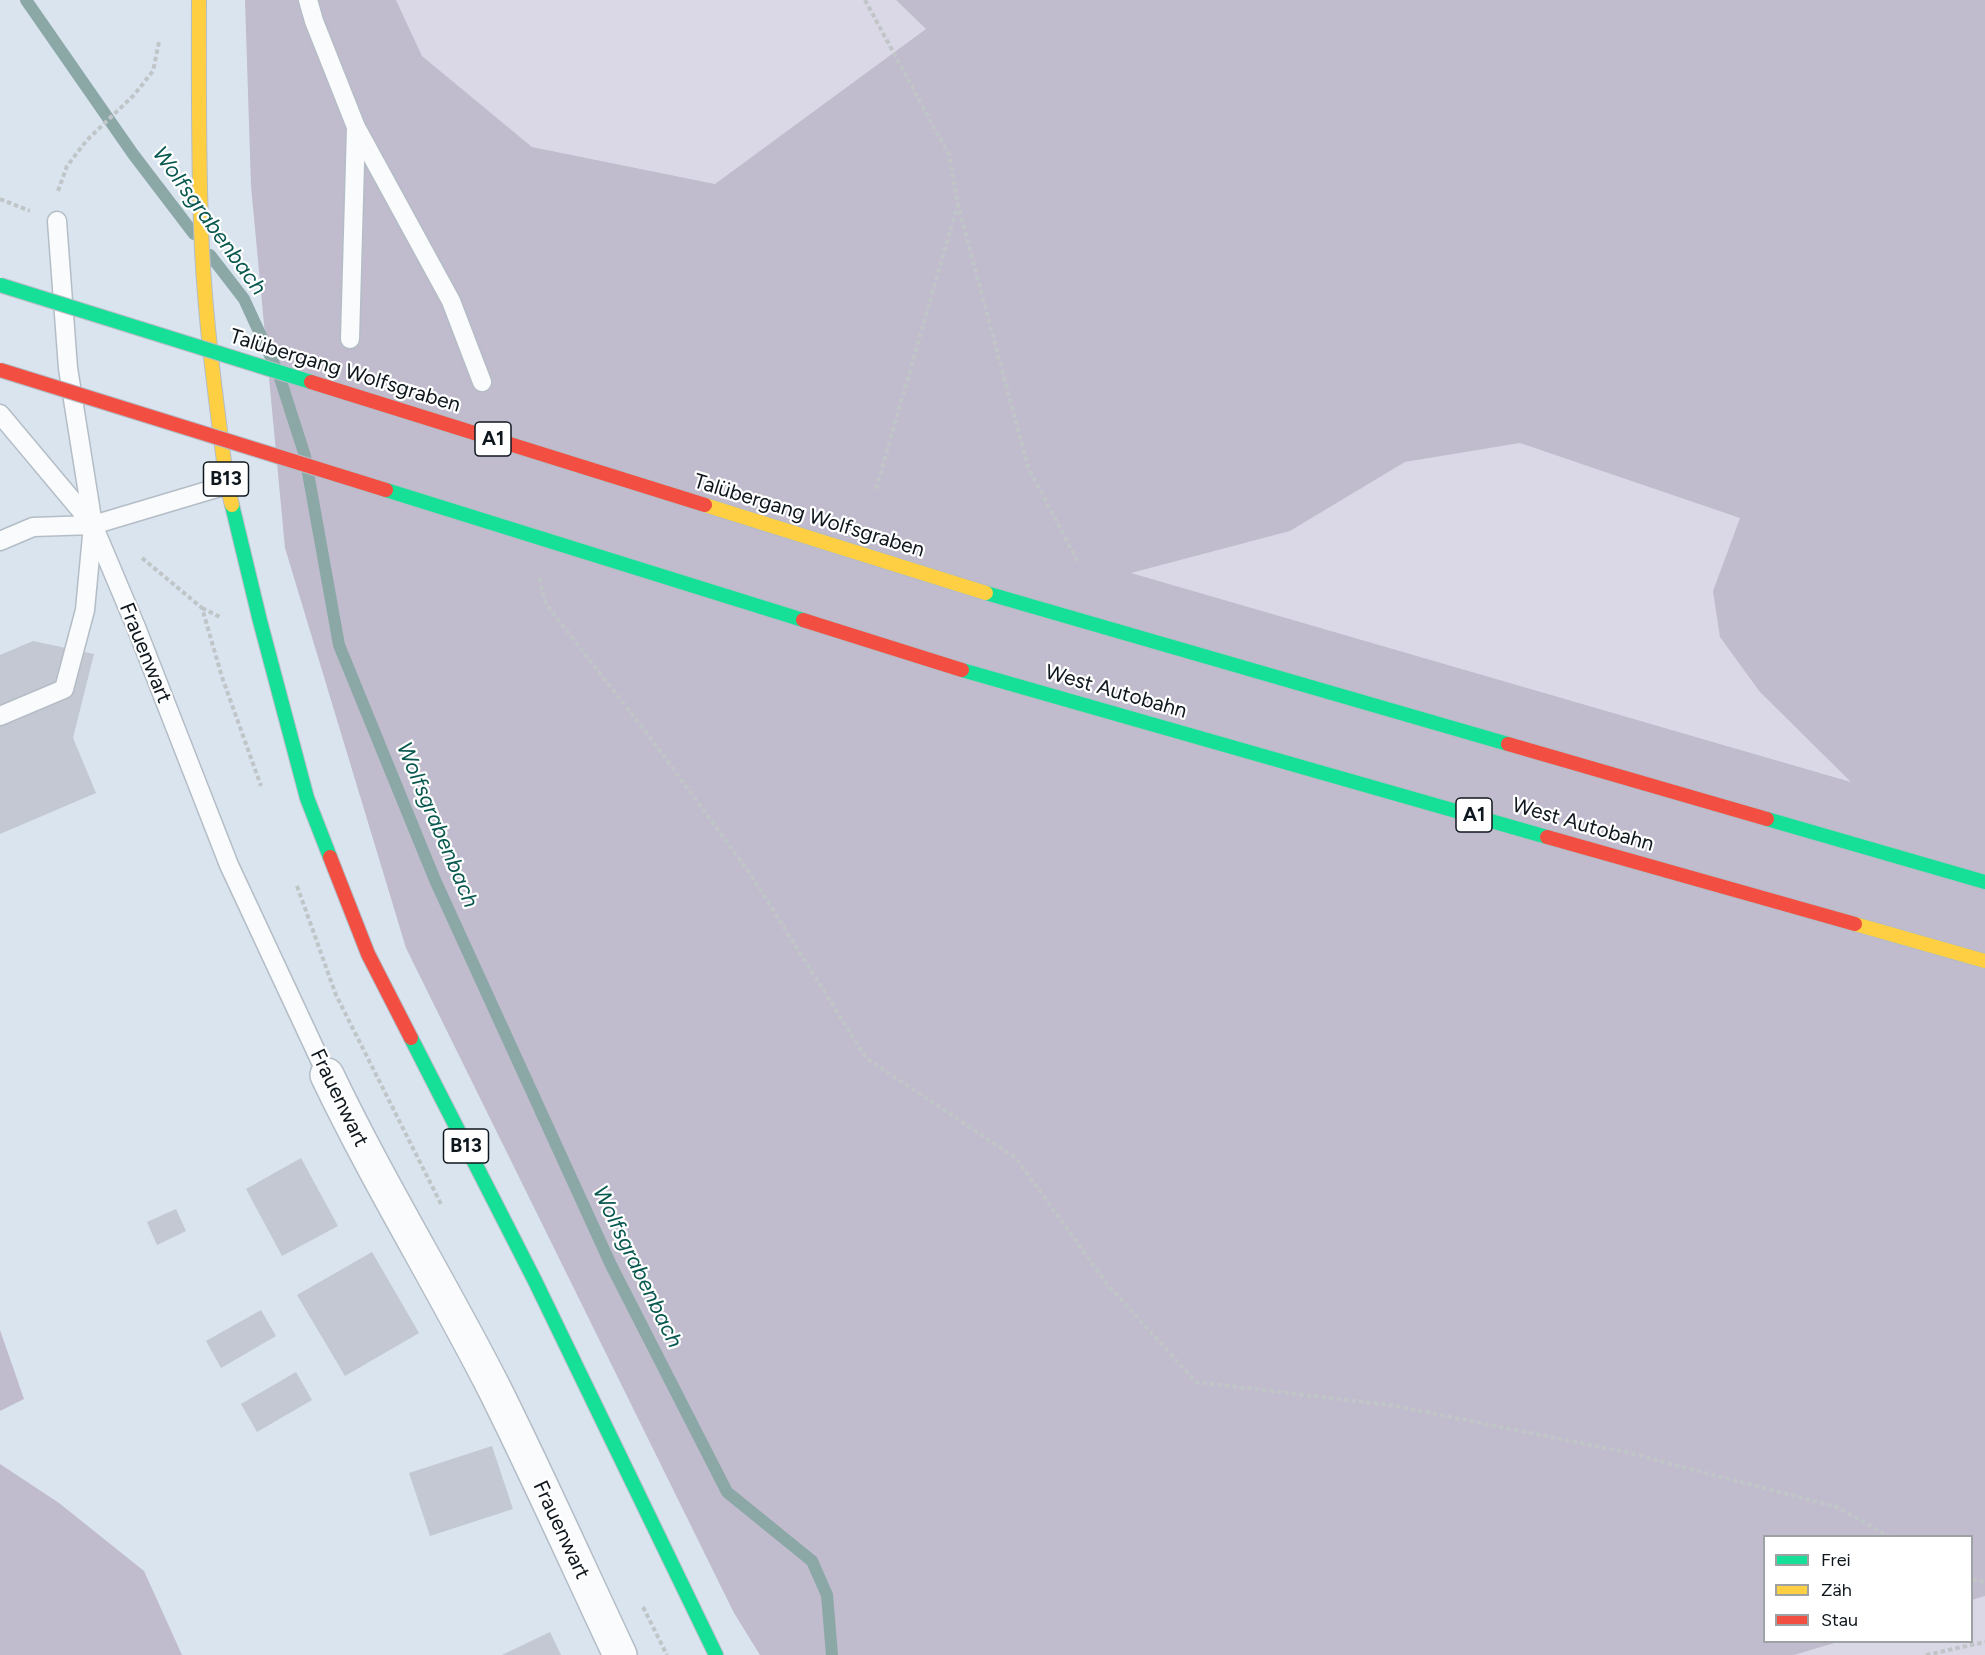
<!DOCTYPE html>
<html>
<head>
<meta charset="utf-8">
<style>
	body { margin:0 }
	#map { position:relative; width:1985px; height:1655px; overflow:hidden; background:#d9e4ef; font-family:Figtree,sans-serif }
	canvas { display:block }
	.legend { position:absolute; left:1763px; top:1535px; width:210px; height:108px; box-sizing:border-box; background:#fff; border:2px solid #9fa2a5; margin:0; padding:8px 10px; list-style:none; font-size:18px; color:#0f171e }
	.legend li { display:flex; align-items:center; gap:12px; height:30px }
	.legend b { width:30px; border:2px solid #9fa2a5 }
</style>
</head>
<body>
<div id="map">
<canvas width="1985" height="1655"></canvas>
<ul class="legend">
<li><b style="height:8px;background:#16e098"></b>Frei</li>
<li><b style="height:8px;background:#ffcf43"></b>Zäh</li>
<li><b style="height:8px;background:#f24e42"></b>Stau</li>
</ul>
</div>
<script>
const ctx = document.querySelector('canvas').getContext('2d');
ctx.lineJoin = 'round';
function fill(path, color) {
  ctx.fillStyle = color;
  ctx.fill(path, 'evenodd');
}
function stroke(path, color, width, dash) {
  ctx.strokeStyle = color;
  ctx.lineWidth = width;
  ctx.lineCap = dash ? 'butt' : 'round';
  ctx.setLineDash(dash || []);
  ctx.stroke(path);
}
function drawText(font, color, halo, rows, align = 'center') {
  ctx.font = font + ' Figtree,sans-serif';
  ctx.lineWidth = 4.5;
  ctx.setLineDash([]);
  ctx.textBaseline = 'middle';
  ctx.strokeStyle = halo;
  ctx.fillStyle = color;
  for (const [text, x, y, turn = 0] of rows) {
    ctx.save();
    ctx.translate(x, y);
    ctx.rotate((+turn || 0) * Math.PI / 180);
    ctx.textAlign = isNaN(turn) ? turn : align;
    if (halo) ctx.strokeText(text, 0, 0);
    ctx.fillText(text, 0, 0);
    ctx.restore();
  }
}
const green = new Path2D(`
	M396,0h500l31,29 -211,155 -184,-37 -110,-91z
	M1520,443l221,75 -28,73 47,101 92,90 -722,-209 160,-42 115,-69z
	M1985,1596v59h-191l44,-13h134v-42z`);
const forest = new Path2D(`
	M245,0h151l26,56 110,91 183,37 211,-155 -30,-29h1089v1596l-13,4v-64h-208v106h74l-44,13h-1034l-26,-42 -328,-665 -121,-400 -34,-362zM1520,443l220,75 -27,73 7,46 40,55 91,90 -720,-209 159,-42 115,-69z
	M0,1330l24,69 -24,12z
	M0,1464l59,39 85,68 38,84h-182z`);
const stream = new Path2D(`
	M26,0l107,154 61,80
	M210,255l34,44 35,76 26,81 34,189 96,235 176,385 116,227 85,69 15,34 5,60`);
const building = new Path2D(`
	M33,641l61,13 -21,84 23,55 -96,41v-179z
	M301,1158l37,68 -56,30 -36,-67z
	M176,1209l10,22 -29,14 -10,-23z
	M372,1252l47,81 -74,43 -48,-81z
	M261,1310l15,26 -55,32 -15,-27z
	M296,1372l16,28 -55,32 -16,-28z
	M492,1446l21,63 -83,27 -21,-63z
	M550,1632l11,23h-59z`);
const path = new Path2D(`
	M865,0l84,155 9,50 70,262 50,95
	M58,191l9,-25 20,-26 47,-45 19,-24 6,-29
	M0,199l30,12
	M876,489l81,-282
	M142,558l60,50 20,69 39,109
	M539,578l7,26 103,132 102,139 115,183 150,100 91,126 89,98 194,23 231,46 216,56 51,29
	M202,608l18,9
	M297,886l39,109 105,209
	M1972,1580l13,2
	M643,1607l24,48
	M1926,1655l59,-13`);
const lane = new Path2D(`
	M308,0l6,21 42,106 95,174 31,81
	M350,339l6,-211
	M0,414l93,111 43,102 93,238 98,210
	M0,541l33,-14 60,-2 134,-40
	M0,716l64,-27 21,-79 8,-85 -25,-157 -11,-147`);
const street = new Path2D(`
	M327,1075c51,107 113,207 167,313 44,88 84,178 126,267`);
const fast = new Path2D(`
	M232,505l28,116 47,177 23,59
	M986,593l522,151
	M962,670l585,167
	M1767,819l218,63
	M411,1038l124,243 181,374`);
const slow = new Path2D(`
	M199,0c0,83 -1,167 3,250 4,79 15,157 25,235l5,20
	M1855,924l130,37`);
const jam = new Path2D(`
	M1508,744l259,75
	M1547,837l308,87
	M330,857l38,97 43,84`);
const fastBridge = new Path2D(`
	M0,285l311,97
	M386,490l417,130`);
const slowBridge = new Path2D(`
	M705,505l281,88`);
const jamBridge = new Path2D(`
	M0,370l386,120
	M311,382l394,123
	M803,620l159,50`);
const shields = [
	[493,439,36],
	[226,479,45],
	[1474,815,36],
	[466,1146,45]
];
const shieldNames = [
	["A1",493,439],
	["B13",226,479],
	["A1",1474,815],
	["B13",466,1146]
];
const streetNames = [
	["Talübergang Wolfsgraben",345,371,17],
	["Talübergang Wolfsgraben",809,516,17],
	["Frauenwart",145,653,68],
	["West Autobahn",1116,692,16],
	["West Autobahn",1583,825,16],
	["Frauenwart",339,1098,64],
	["Frauenwart",561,1530,65]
];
const waterNames = [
	["Wolfsgrabenbach",209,221,54],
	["Wolfsgrabenbach",437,825,67],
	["Wolfsgrabenbach",637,1267,64]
];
fill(green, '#dad7e6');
fill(forest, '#c0bbcd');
stroke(stream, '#8ba8a7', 12);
fill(building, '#c3c8d2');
stroke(lane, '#b4bdc6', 21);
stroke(street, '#b4bdc6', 36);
stroke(fast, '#b4bdc6', 16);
stroke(slow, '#b4bdc6', 16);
stroke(jam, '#b4bdc6', 16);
stroke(path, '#c0c5c8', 4, [4.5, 3]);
stroke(lane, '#f9fbfd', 18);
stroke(street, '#f9fbfd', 33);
stroke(fast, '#16e098', 14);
stroke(slow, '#ffcf43', 14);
stroke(jam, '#f24e42', 14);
stroke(fastBridge, '#b4bdc6', 16, []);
stroke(slowBridge, '#b4bdc6', 16, []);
stroke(jamBridge, '#b4bdc6', 16, []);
stroke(fastBridge, '#16e098', 14);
stroke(slowBridge, '#ffcf43', 14);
stroke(jamBridge, '#f24e42', 14);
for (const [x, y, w] of shields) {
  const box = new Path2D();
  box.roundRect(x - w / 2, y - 17, w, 34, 4.5);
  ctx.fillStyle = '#fff';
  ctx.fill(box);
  stroke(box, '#0f171e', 1.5);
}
drawText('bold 20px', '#0f171e', null, shieldNames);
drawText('21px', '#0f171e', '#fff', streetNames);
drawText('italic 22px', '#08584f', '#fff', waterNames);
</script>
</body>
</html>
